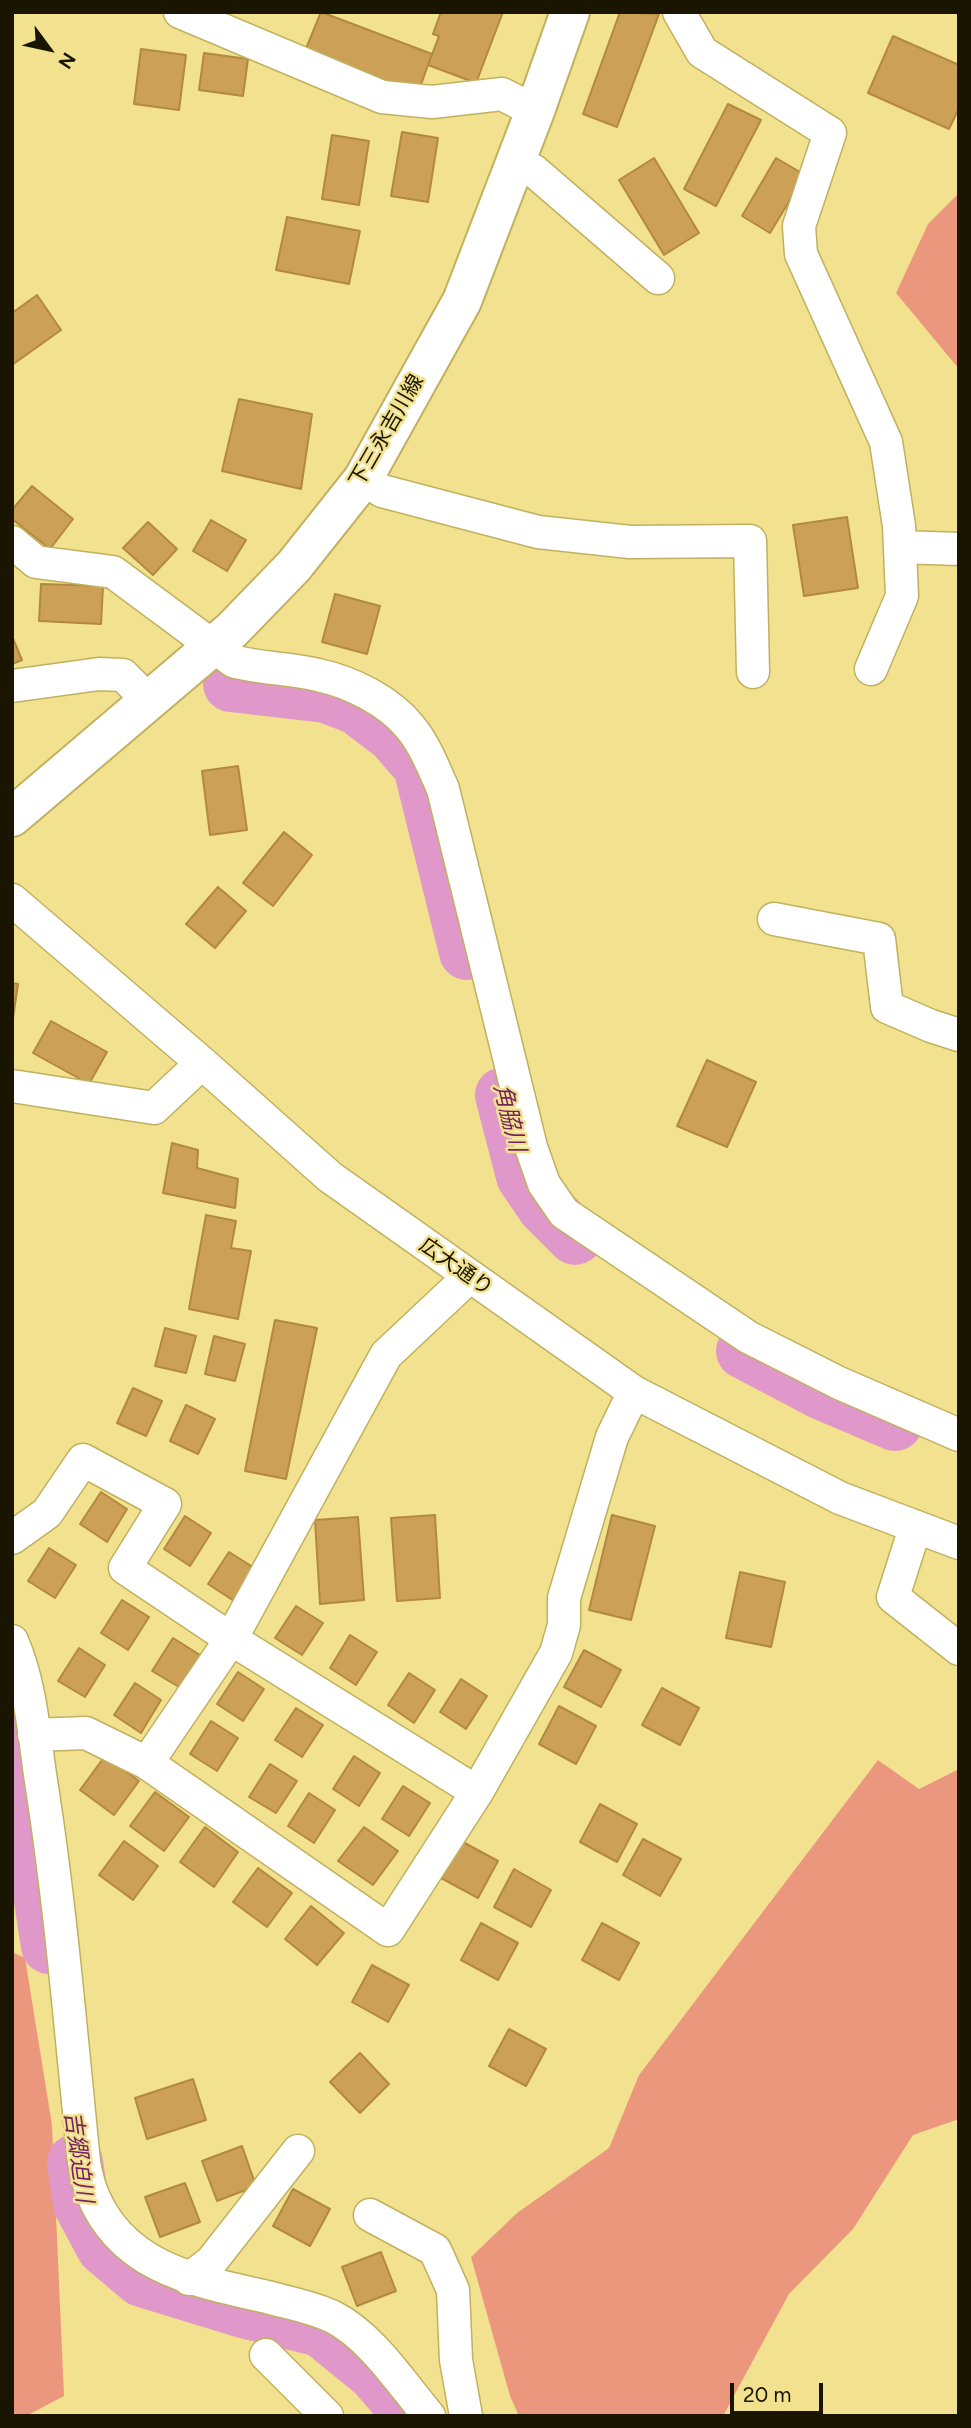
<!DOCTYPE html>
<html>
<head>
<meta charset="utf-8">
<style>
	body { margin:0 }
	#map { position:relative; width:971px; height:2428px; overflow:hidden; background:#f2e28f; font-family:Figtree,sans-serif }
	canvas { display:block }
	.frame { position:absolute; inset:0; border:14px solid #1a1500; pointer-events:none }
	.north { position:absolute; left:14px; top:14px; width:70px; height:70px; -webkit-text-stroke:5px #f2e28f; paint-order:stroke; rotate:123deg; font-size:19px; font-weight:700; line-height:28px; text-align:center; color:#1a1500 }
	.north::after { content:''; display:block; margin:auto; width:24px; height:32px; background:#1a1500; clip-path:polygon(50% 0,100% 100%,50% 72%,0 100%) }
	.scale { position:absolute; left:730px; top:2383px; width:93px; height:32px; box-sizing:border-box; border:4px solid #1a1500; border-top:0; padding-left:9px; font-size:21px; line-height:24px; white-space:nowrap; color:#1a1500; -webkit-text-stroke:5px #f2e28f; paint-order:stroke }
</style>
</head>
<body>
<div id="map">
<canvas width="971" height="2428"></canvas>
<div class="frame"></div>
<div class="north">N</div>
<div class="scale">20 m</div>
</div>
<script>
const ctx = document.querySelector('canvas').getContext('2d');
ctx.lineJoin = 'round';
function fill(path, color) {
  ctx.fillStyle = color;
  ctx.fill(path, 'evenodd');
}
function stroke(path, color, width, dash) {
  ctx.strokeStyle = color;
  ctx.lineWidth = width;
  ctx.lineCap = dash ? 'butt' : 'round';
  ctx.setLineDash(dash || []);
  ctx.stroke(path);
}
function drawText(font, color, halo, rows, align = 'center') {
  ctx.font = font + ' Figtree,"Noto Sans JP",sans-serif';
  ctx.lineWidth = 5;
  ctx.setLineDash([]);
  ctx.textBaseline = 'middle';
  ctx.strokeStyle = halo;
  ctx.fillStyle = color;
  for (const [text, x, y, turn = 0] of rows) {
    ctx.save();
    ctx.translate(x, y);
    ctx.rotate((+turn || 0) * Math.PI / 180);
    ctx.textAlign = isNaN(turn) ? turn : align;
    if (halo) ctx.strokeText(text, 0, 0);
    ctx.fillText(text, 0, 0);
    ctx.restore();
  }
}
const forest = new Path2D(`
	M959,193v176l-63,-76 32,-69z
	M878,1760l41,29 40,-20v350l-46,16 -60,94 -64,65 -66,122h-204l-9,-20 -39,-139 46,-44 92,-65 30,-73z
	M12,1952l13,6 27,167 12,271 -38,20h-14z`);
const river = new Path2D(`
	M231,684l95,11 31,12 37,28 27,31 46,186
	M503,1095l21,81 21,31 30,30
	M744,1351l78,41 73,31
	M12,1705l37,241
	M75,2162l6,42 23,43 38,32 101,31 78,19 54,44 37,43`);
const building = new Path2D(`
	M321,12l111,42 -14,39 -113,-42z
	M441,12h62l-27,71 -48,-18 11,-29 -6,-2z
	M620,12l39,2 -42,113 -34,-13z
	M893,36l66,29v43l-10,21 -81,-36z
	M141,49l45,6 -7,55 -45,-6z
	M204,53l44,6 -5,37 -44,-6z
	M728,104l33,16 -45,86 -32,-17z
	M402,132l36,6 -10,64 -37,-6z
	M332,135l37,6 -10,64 -37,-6z
	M654,158l45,75 -35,22 -45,-75z
	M776,158l29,17 -35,58 -28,-17z
	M287,217l73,14 -11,53 -73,-14z
	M37,295l24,35 -49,35v-52z
	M239,399l73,15 -11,75 -79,-18z
	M32,486l41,33 -23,30 -38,-30v-9z
	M847,517l11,71 -54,8 -11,-71z
	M211,520l35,20 -19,31 -34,-20z
	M148,522l29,27 -24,26 -30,-27z
	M41,584l62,2 -2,38 -62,-3z
	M335,594l45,12 -13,48 -45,-12z
	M12,636l10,24 -10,4z
	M238,766l9,64 -37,5 -8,-64z
	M284,832l28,23 -39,51 -30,-23z
	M218,887l28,24 -31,37 -29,-24z
	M12,983l6,1 -6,41z
	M51,1021l56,31 -18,32 -56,-31z
	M707,1060l49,22 -29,65 -50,-21z
	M172,1143l26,7 -1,18 41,11 -3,29 -72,-15z
	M206,1215l30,6 -5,27 20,3 -13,68 -49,-10z
	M275,1320l42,8 -31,151 -41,-8z
	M165,1328l31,8 -10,37 -31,-7z
	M214,1336l31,8 -10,37 -30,-7z
	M133,1388l29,13 -16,35 -29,-13z
	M186,1405l29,14 -17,35 -28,-13z
	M101,1492l26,17 -20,33 -27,-18z
	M435,1515l5,83 -43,3 -6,-83z
	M612,1515l43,11 -24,94 -42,-10z
	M185,1516l26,17 -21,33 -26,-17z
	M358,1517l6,83 -44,4 -5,-84z
	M49,1548l27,17 -21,33 -27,-17z
	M229,1552l27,17 -22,32 -26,-17z
	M740,1572l45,10 -14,65 -45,-9z
	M122,1600l27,17 -21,33 -27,-17z
	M296,1606l27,17 -21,32 -27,-17z
	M350,1635l27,17 -21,33 -26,-17z
	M173,1638l27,17 -21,32 -27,-16z
	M79,1648l26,17 -20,32 -27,-16z
	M584,1650l37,20 -20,37 -37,-20z
	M238,1672l26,17 -21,32 -26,-17z
	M409,1673l26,17 -21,33 -26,-18z
	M461,1679l26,17 -21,33 -26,-17z
	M135,1683l26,17 -20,33 -27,-18z
	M662,1688l37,20 -19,37 -38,-20z
	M559,1706l37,20 -20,38 -37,-20z
	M296,1708l27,17 -21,32 -27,-17z
	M211,1721l27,17 -21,33 -27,-17z
	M105,1756l34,25 -25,34 -34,-25z
	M354,1756l26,17 -21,33 -26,-17z
	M270,1764l27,17 -21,32 -27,-16z
	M403,1786l27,17 -21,33 -27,-17z
	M155,1792l34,25 -25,34 -34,-25z
	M309,1793l26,17 -21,33 -26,-17z
	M600,1804l37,20 -20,38 -37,-20z
	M205,1827l33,25 -24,35 -34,-25z
	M364,1827l34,24 -25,34 -35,-24z
	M643,1839l38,20 -21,37 -37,-21z
	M124,1841l34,25 -25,34 -34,-25z
	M461,1841l37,20 -20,37 -37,-20z
	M258,1868l34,25 -25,34 -34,-25z
	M514,1869l37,21 -20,37 -37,-20z
	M311,1906l33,27 -27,32 -32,-26z
	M481,1923l37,20 -20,37 -37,-20z
	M602,1923l37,20 -20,37 -37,-20z
	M372,1965l37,20 -21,37 -36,-20z
	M509,2029l37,20 -20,37 -37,-20z
	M360,2053l29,31 -29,29 -30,-31z
	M193,2079l13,41 -59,19 -12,-41z
	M242,2146l14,40 -39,15 -15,-40z
	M185,2183l15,39 -40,15 -15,-40z
	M293,2189l37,20 -20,37 -37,-20z
	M381,2252l15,39 -39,15 -15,-39z`);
const minor = new Path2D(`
	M180,12l202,85 50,5 70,-8 33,17
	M679,12l23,40 128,81 -31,93 2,28 85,188 13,84 3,70 -31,73
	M515,161l19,10 124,107
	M363,479l19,12 156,41 92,10 120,-1 3,131
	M12,542l24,20 77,10 120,89c28,8 57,7 85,14 33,7 71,26 92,52 15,18 24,42 33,62l88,358 13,37 20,29 184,124 91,46 120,52
	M900,547l59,2
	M12,686l87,-12 24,1 26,26
	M12,900l190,163 128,114 304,215 206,106 119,45
	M774,919l105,20 8,68 44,19 28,9
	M12,1086l142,22 48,-45
	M915,1528l-22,69 66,52
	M12,1538l35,-25 36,-53 82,44 -40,64 106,71 246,153 -89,138 -241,-167 -61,-30 -52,2
	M12,1641c19,43 22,94 29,140 20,127 30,254 43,381 2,11 4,21 8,31 30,76 105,88 175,104 22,6 46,10 66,20 38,19 69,67 96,99
	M147,1763l84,-124 155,-284 84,-79
	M477,1792l79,-139 8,-28v-27l48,-161 22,-45
	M370,2215l65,35 18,40 3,70 10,56
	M189,2279l22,-17 87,-111
	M266,2355l61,61`);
const major = new Path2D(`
	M12,817l220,-187 62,-64 69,-87 99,-178 73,-190 35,-99`);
const streetNames = [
	["下三永吉川線",387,431,-60],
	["広大通り",456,1267,35]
];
const waterNames = [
	["角脇川",509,1118,76],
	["吉郷迫川",78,2157,82]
];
fill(forest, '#ea977d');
stroke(river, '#df98c9', 56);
fill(building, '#cca057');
stroke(building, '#b3883f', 2);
stroke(minor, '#c1b15f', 35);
stroke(major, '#c1b15f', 42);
stroke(minor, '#fff', 32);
stroke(major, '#fff', 38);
drawText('21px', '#1a1500', '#f2e28f', streetNames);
drawText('italic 23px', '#752362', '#f2e28f', waterNames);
</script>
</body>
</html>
